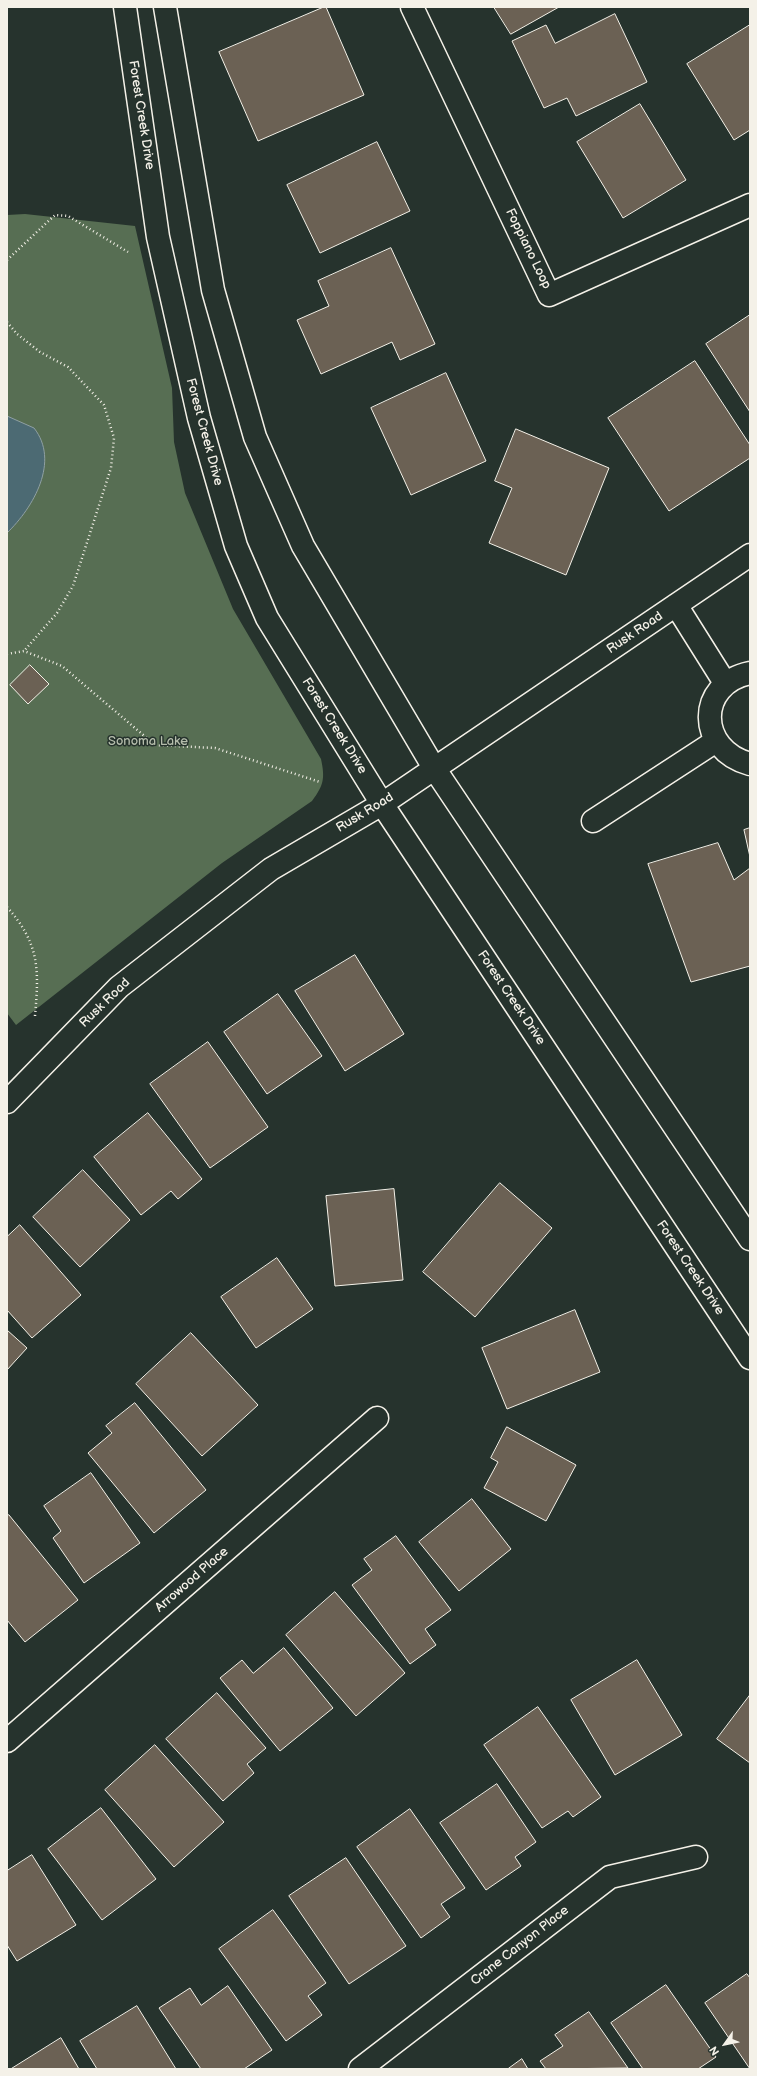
<!DOCTYPE html>
<html>
<head>
<meta charset="utf-8">
<style>
	body { margin:0 }
	#map { position:relative; width:757px; height:2076px; overflow:hidden; background:#26332d; font-family:"Balsamiq Sans",sans-serif }
	canvas { display:block }
	.frame { position:absolute; inset:0; border:8px solid #f4f1e8; pointer-events:none }
	.north { position:absolute; left:705px; top:2024px; width:40px; height:40px; -webkit-text-stroke:3px #26332d; paint-order:stroke; rotate:237deg; font-size:11px; font-weight:700; line-height:16px; text-align:center; color:#f4f1e8 }
	.north::after { content:''; display:block; margin:auto; width:14px; height:18px; background:#f4f1e8; clip-path:polygon(50% 0,100% 100%,50% 72%,0 100%) }
</style>
</head>
<body>
<div id="map">
<canvas width="757" height="2076"></canvas>
<div class="frame"></div>
<div class="north">N</div>
</div>
<script>
const ctx = document.querySelector('canvas').getContext('2d');
ctx.lineJoin = 'round';
function fill(path, color) {
  ctx.fillStyle = color;
  ctx.fill(path, 'evenodd');
}
function stroke(path, color, width, dash) {
  ctx.strokeStyle = color;
  ctx.lineWidth = width;
  ctx.lineCap = dash ? 'butt' : 'round';
  ctx.setLineDash(dash || []);
  ctx.stroke(path);
}
function drawText(font, color, halo, rows, align = 'center') {
  ctx.font = font + ' "Balsamiq Sans",sans-serif';
  ctx.lineWidth = 3;
  ctx.setLineDash([]);
  ctx.textBaseline = 'middle';
  ctx.strokeStyle = halo;
  ctx.fillStyle = color;
  for (const [text, x, y, turn = 0] of rows) {
    ctx.save();
    ctx.translate(x, y);
    ctx.rotate((+turn || 0) * Math.PI / 180);
    ctx.textAlign = isNaN(turn) ? turn : align;
    if (halo) ctx.strokeText(text, 0, 0);
    ctx.fillText(text, 0, 0);
    ctx.restore();
  }
}
const green = new Path2D(`
	M25,214l110,12 37,162 2,54 11,51 48,116 88,150c4,19 3,26 -9,42l-90,62 -206,162 -9,-12v-798z`);
const water = new Path2D(`
	M7,416l27,12c26,33 0,79 -27,105z`);
const building = new Path2D(`
	M324,7h2l38,88 -106,46 -39,-89z
	M494,7h65l-48,27z
	M615,14l32,68 -71,34 -9,-18 -23,10 -32,-67 34,-16 9,18z
	M750,25v105l-16,10 -47,-76z
	M640,104l46,76 -63,38 -46,-76z
	M377,142l33,69 -90,42 -33,-68z
	M391,248l44,96 -35,16 -8,-18 -71,32 -24,-54 32,-14 -11,-25z
	M750,315v97l-44,-68z
	M695,361l55,84v13l-81,53 -61,-93z
	M446,373l40,88 -75,34 -40,-87z
	M516,429l93,39 -43,107 -77,-32 23,-55 -17,-7z
	M30,665l19,19 -21,20 -18,-19z
	M750,828v29l-6,-27z
	M718,843l16,37 16,-12v98l-59,16 -43,-118z
	M355,955l49,79 -59,37 -50,-80z
	M278,994l44,62 -55,38 -43,-62z
	M208,1042l60,85 -58,41 -60,-84z
	M148,1113l54,66 -24,20 -7,-8 -30,24 -47,-58z
	M83,1170l47,50 -50,47 -47,-50z
	M500,1183l52,45 -77,89 -52,-45z
	M394,1189l9,91 -68,6 -9,-90z
	M20,1225l61,70 -49,43 -25,-28v-73z
	M277,1258l36,51 -57,39 -35,-51z
	M575,1310l25,62 -93,37 -25,-61z
	M7,1330l20,18 -20,22z
	M191,1333l67,72 -56,51 -66,-72z
	M135,1403l71,87 -52,43 -66,-80 24,-20 -6,-7z
	M507,1427l69,38 -30,56 -62,-33 14,-26 -7,-4z
	M91,1473l49,70 -56,40 -31,-45 8,-7 -17,-25z
	M472,1499l39,50 -52,42 -40,-49z
	M9,1515l69,85 -53,42 -18,-22v-104z
	M396,1536l55,74 -26,19 11,16 -26,19 -58,-79 20,-15 -8,-11z
	M335,1592l70,81 -49,43 -70,-81z
	M284,1648l49,60 -53,43 -60,-73 22,-18 11,13z
	M637,1660l45,75 -67,40 -44,-75z
	M217,1693l49,55 -19,16 7,9 -31,28 -57,-62z
	M750,1695v68l-33,-24z
	M538,1707l63,90 -28,20 -5,-6 -26,17 -58,-83z
	M155,1745l69,77 -50,45 -69,-77z
	M497,1784l39,58 -21,15 6,9 -35,24 -46,-67z
	M101,1808l55,71 -54,41 -54,-71z
	M410,1809l55,79 -24,16 9,13 -29,21 -64,-91z
	M32,1855l44,70 -59,36 -10,-16v-74z
	M346,1858l60,88 -57,38 -60,-88z
	M273,1910l53,73 -18,13 14,19 -36,26 -67,-92z
	M747,1974l3,4v91l-45,-66z
	M666,1985l50,72 -18,12h-55l-32,-46z
	M228,1986l44,64 -28,19h-43l-42,-61 31,-20 11,17z
	M137,2006l39,63h-79l-17,-28z
	M589,2012l39,56 -82,1 -6,-8 23,-15 -8,-11z
	M61,2038l18,31h-68z
	M522,2059l6,10h-20z`);
const path = new Path2D(`
	M7,260l48,-45 13,1 60,36
	M7,322l10,12 23,18 28,15 36,38 10,33 -3,30 -38,118 -16,27 -33,38
	M7,654l17,-3 38,15 93,79 60,3 105,34
	M7,907c33,37 32,63 28,109`);
const minor = new Path2D(`
	M125,7l33,230 41,181 37,128 31,72 115,186 368,554
	M165,7l48,283 42,147 48,109 131,222 316,471
	M412,7l137,288 201,-90
	M676,605l49,78
	M750,673c-54,11 -53,77 0,91
	M593,821l123,-80
	M7,1102l112,-115 152,-118 111,-65 368,-249
	M7,1741l370,-323
	M360,2069l250,-192 86,-20`);
const streetNames = [
	["Forest Creek Drive",141,115,81],
	["Foppiano Loop",528,249,64],
	["Forest Creek Drive",204,432,75],
	["Rusk Road",635,633,-34],
	["Forest Creek Drive",334,726,58],
	["Rusk Road",365,813,-31],
	["Forest Creek Drive",511,998,56],
	["Rusk Road",105,1003,-44],
	["Forest Creek Drive",690,1268,56],
	["Arrowood Place",192,1580,-41],
	["Crane Canyon Place",520,1946,-38]
];
const parkNames = [
	["Sonoma Lake",148,742]
];
fill(green, '#576e53');
fill(water, '#4c6a73');
stroke(water, '#8fa0a2', 1);
fill(building, '#6b6154');
stroke(building, '#f4f1e8', 1);
stroke(minor, '#f4f1e8', 25);
stroke(path, '#f4f1e8', 2.5, [1, 3]);
stroke(minor, '#26332d', 22);
drawText('13px', '#f4f1e8', '#26332d', streetNames);
drawText('13px', '#b5bdac', '#26332d', parkNames);
</script>
</body>
</html>
